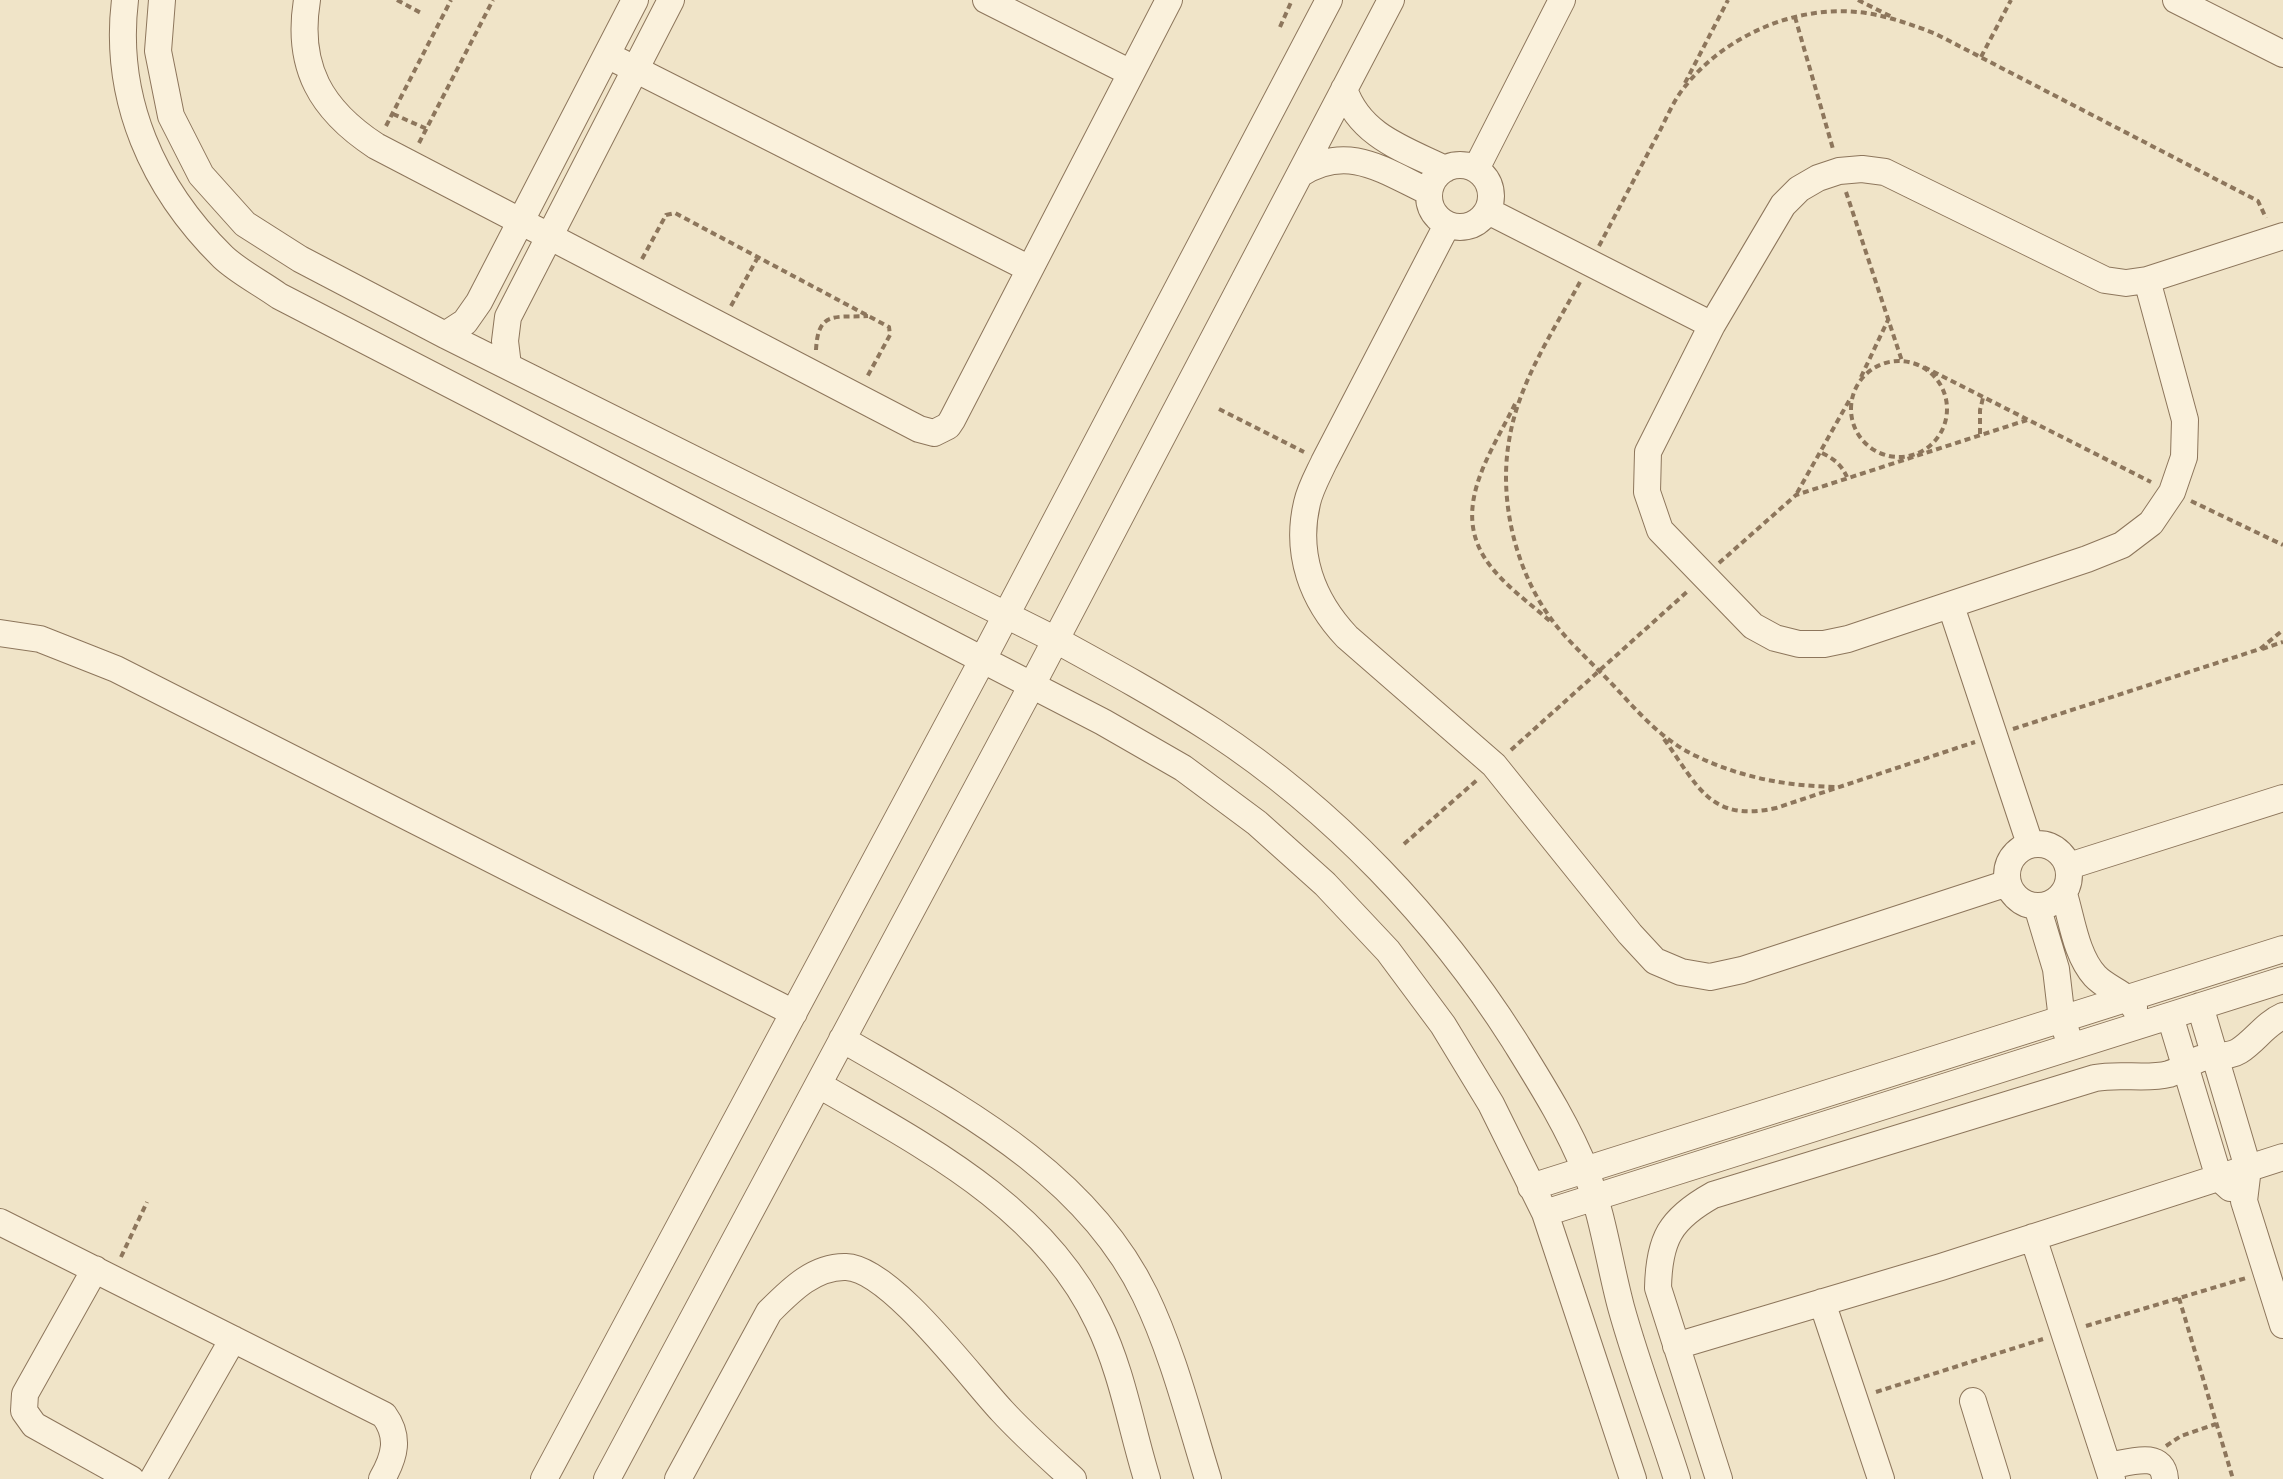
<!DOCTYPE html>
<html>
<head>
<meta charset="utf-8">
<style>
	body { margin:0 }
	canvas { display:block; background:#f0e4c8 }
</style>
</head>
<body>
<canvas width="2283" height="1479"></canvas>
<script>
const ctx = document.querySelector('canvas').getContext('2d');
ctx.lineJoin = 'round';
function stroke(path, color, width, dash) {
  ctx.strokeStyle = color;
  ctx.lineWidth = width;
  ctx.lineCap = dash ? 'butt' : 'round';
  ctx.setLineDash(dash || []);
  ctx.stroke(path);
}
const path = new Path2D(`
	M397,0l24,13
	M1858,0l34,17
	M1795,17l38,132
	M1280,27l12,-27
	M1981,57l30,-57
	M1685,83l43,-83
	M393,114l34,15
	M386,126l65,-126
	M419,143l74,-143
	M1846,192l56,169
	M1599,246c19,-36 38,-72 57,-108 9,-16 16,-35 27,-49 41,-54 116,-86 183,-76 25,4 47,12 70,21l322,167 8,17
	M642,259l24,-44 9,-2 214,114 1,8 -23,42
	M1580,282c-27,50 -62,101 -71,159 -11,64 9,139 50,188 17,20 37,38 55,57 25,27 48,54 82,70 46,22 91,30 141,31
	M731,306l27,-49
	M816,350c2,-40 19,-32 52,-34
	M1851 409a48 48 0 1 1 96 0a48 48 0 1 1-96 0Z
	M1924,367l227,115
	M1861,377l27,-57
	M1515,404c-26,53 -68,109 -23,164 16,20 40,37 59,54
	M1219,409l85,43
	M1980,434v-24l3,-12
	M1822,453c12,6 19,11 25,24
	M1797,493l53,-94
	M2191,501l92,44
	M1719,563l77,-68 231,-75
	M2262,649l21,-7
	M2013,729l247,-80 23,-19
	M1664,739c34,47 46,84 112,69l199,-66
	M1511,750l178,-160
	M1404,844l73,-64
	M121,1257l26,-55
	M2179,1298l54,181
	M2086,1326l160,-48
	M1876,1392l167,-53
	M2166,1446l15,-10 35,-12`);
const minor = new Path2D(`
	M125,0c-12,99 28,188 98,257 16,15 38,26 56,39l824,426 80,46 74,55 68,61 63,67 55,74 48,79 54,109 88,266
	M162,0l-4,51 13,65 30,59 44,49 55,35 145,76 611,305c53,29 106,58 157,91 120,79 224,188 301,309 26,42 54,86 72,132 17,43 23,90 35,135 16,58 38,115 56,172
	M307,0c-11,67 14,110 69,146l543,283 15,4 14,-7 4,-6 217,-420
	M986,0l145,73
	M2176,0l107,54
	M607,55l423,214
	M1344,89c16,47 60,60 101,80
	M1429 196a31 31 0 1 1 62 0a31 31 0 1 1-62 0Z
	M1476,169l86,-169
	M1300,174c48,-31 84,-3 129,18
	M1488,211l224,114
	M1447,225l-123,237c-6,13 -14,27 -17,41 -12,51 5,97 40,134l147,128 136,169 25,27 26,11 29,5 32,-7 266,-87
	M2147,280l38,140 -1,37 -12,35 -21,31 -29,22 -35,14 -239,80 -24,5h-25l-24,-6 -22,-12 -93,-96 -13,-38 1,-40 64,-127 71,-120 16,-16 19,-11 21,-7 23,-2 23,3 220,108 21,3 21,-3 136,-44
	M445,335l20,-13 14,-20 156,-302
	M508,366l-3,-25 3,-24 163,-317
	M1951,606l79,238
	M0,633l40,6 76,30 678,344
	M2007 875a31 31 0 1 1 62 0a31 31 0 1 1-62 0Z
	M2069,866l214,-68
	M2064,894c8,26 12,61 31,82 12,13 31,17 39,31
	M2037,906l19,63 6,51 5,14
	M2200,1006l48,162 -4,33 39,124
	M2170,1016l49,162 11,10
	M842,1039c113,66 243,132 303,256 28,58 44,123 63,184
	M819,1085c105,61 225,122 279,237 24,49 33,105 49,157
	M1531,1187l752,-238
	M1545,1213l738,-233
	M0,1222l384,193c16,22 11,41 -2,64
	M2033,1237l79,242
	M95,1269l-70,125 -1,17 10,14 97,54
	M1822,1302l59,177
	M1676,1346l265,-79 342,-110
	M1973,1401l24,78
	M2108,1466c20,-3 55,-17 57,13
	M153,1479l80,-140
	M544,1479l439,-820 346,-659
	M607,1479l425,-794 359,-685
	M678,1479l91,-167c21,-21 45,-46 77,-45 44,1 125,111 156,144 22,24 47,46 71,68
	M1719,1479l-61,-191c1,-49 12,-69 55,-93l382,-117c25,-5 51,2 74,-4 13,-4 22,-13 34,-16 12,-4 25,0 36,-7 16,-10 26,-27 44,-35`);
stroke(minor, '#8d765c', 28);
stroke(path, '#8d765c', 4, [6, 4]);
stroke(minor, '#faf1dc', 26);
</script>
</body>
</html>
